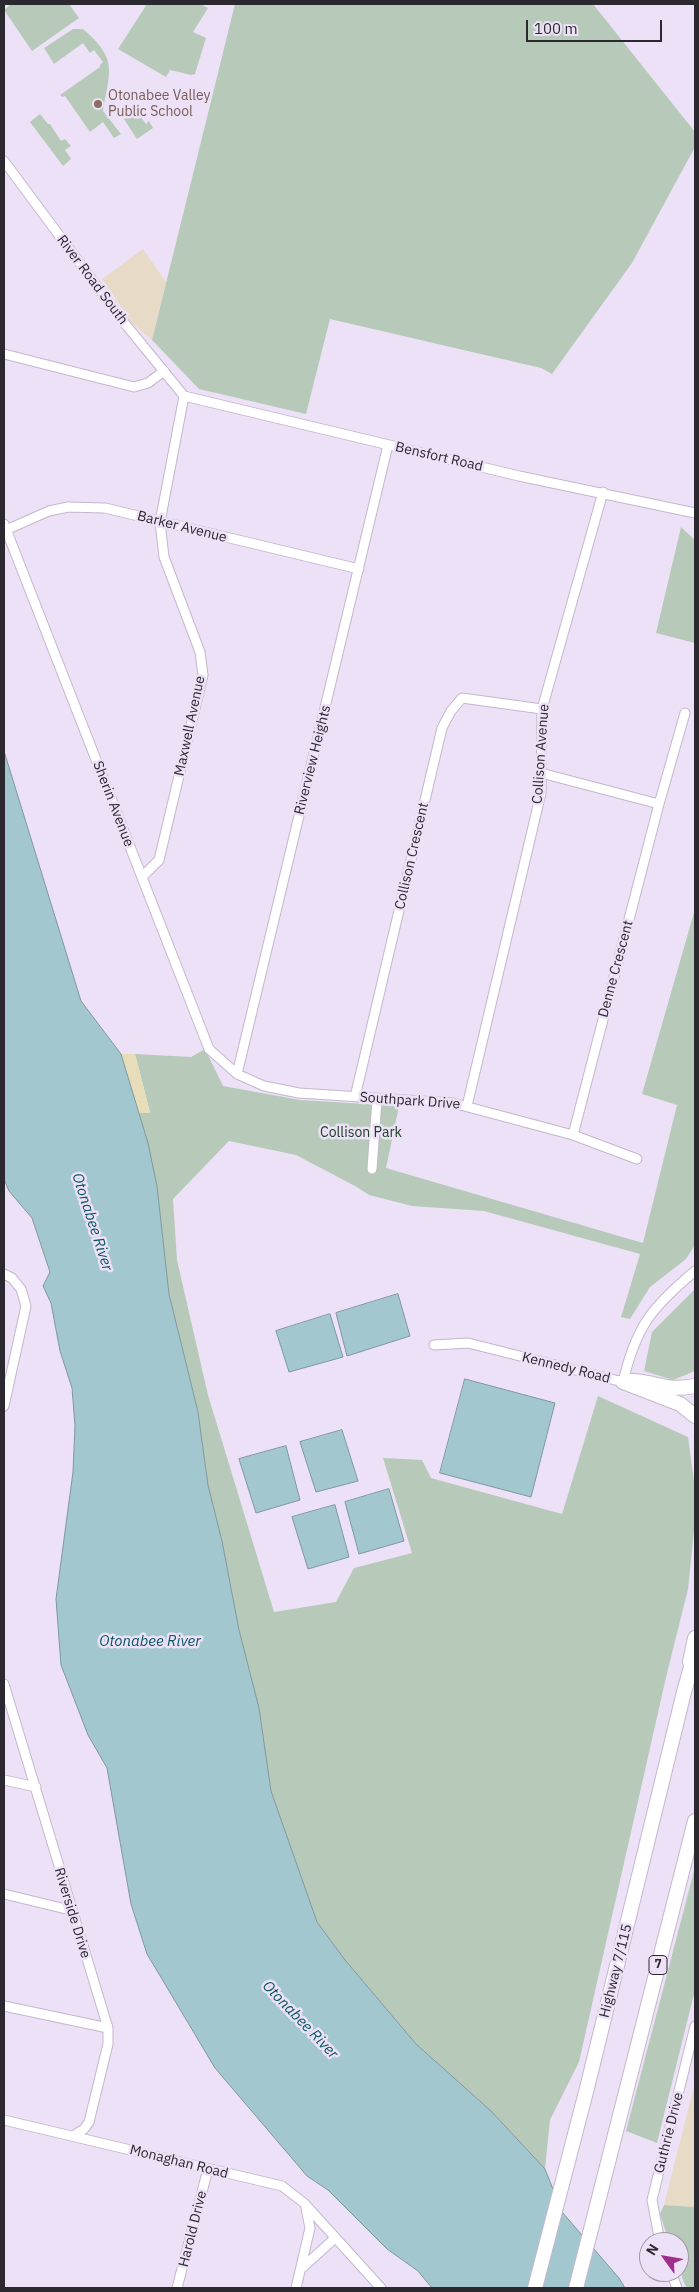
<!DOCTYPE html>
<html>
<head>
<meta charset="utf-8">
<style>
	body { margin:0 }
	#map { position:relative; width:699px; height:2292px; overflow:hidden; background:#ede1f7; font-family:"IBM Plex Sans",sans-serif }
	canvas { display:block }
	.frame { position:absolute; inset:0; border:5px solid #2c2830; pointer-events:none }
	.north { position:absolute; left:639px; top:2232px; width:50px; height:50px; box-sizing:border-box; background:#ede1f7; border:1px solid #a097a7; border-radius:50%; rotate:302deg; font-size:14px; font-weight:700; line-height:20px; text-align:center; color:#2c2830 }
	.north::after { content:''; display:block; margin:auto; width:18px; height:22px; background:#a02e8b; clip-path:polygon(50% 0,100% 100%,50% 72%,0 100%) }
	.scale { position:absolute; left:526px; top:20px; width:136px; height:22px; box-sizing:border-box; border:2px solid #2c2830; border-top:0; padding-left:6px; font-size:15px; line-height:18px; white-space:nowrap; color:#2c2830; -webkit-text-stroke:4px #ede1f7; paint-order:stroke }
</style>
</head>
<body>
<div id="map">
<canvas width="699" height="2292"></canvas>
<div class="frame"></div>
<div class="north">N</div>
<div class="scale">100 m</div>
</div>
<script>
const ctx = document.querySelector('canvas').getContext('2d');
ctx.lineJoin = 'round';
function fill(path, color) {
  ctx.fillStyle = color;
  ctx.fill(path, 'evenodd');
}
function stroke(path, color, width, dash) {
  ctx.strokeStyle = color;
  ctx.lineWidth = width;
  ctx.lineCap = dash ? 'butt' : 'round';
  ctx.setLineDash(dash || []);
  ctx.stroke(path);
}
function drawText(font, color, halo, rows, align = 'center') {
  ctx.font = font + ' "IBM Plex Sans",sans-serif';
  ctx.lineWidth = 5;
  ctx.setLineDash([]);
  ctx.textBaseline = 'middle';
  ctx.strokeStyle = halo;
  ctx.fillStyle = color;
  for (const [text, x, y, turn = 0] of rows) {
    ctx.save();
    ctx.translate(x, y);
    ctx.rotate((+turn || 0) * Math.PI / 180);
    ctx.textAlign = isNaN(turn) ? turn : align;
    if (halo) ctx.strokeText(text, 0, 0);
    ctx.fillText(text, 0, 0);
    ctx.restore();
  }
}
const commercial = new Path2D(`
	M143,249l23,33 -14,58 -20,-17 -30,-44z
	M695,2082v125l-31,-2z`);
const green = new Path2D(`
	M11,4h58l10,14 -47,33 -28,-41z
	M147,4h53l8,4 -15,24 13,6 -11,36 -4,1 -21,-5 -4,7 -48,-28z
	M235,4h358l102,128v15l-63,116 -80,111 -11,-6 -211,-49 -24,95 -107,-25 -47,-49z
	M73,29h10c35,30 27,41 20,82l18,23 -7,4 -11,-16 -13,10 -25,-36 -3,1 -2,-2 40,-28v-2l3,-3 -9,-12 -4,3 -7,-10 -29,21 -10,-16z
	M136,110l10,14 3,-3 4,7 -16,11 -13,-20z
	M40,114l8,10h2l11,17 4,-2 6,7 -6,4 6,9 -8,7 -33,-44z
	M681,527l14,13v103l-39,-10z
	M695,909v336l-9,14 -36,28 -20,32 -9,-2 19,-63 -156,-43 -72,-5 -43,-11 -14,-9 -59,-31 -67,-14 -56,58 4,61 31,135 66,217 62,-10 18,-34 58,-15 -29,-95 39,2 9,18 131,36 36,-118 90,41 7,52v32l-7,68 -21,84 -88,389 -29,58 -5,49 -54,-58 -75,-67 -71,-84 -28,-38 -46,-131 -12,-83 -20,-78 -17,-89 -14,-56 -10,-73 -29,-118 -12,-108 -18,-73 11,-1 -15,-58 56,3 14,-8 18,37 77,14 99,6 -13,62 257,75 34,-138 -35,-11z
	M695,1289v82l-22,9 -29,-9 8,-39z
	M695,1867v123l-38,153 -31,-12z
	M664,2205l31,2v81h-8c-9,-15 -8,-29 -8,-46h-10l-9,-28z`);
const sand = new Path2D(`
	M121,1054h14l15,59h-11z`);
const water = new Path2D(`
	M4,751l77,250 40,53 27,89 9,43 12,108 29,118 10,73 14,56 17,89 20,78 12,83 46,131 28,38 71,84 75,67 54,58 17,43 57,66 6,10h-193l-14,-17 -31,-22 -59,-59 -21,-14 -92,-108 -68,-114 -16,-50 -24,-136 -19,-33 -27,-70 -5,-66 17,-127 2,-46 -3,-38 -12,-37 -9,-48 -8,-17 7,-14 -18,-54 -23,-27 -5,-12z
	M398,1294l12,42 -63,20 -11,-43z
	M330,1314l13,43 -54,15 -13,-41z
	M465,1379l90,24 -24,94 -91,-24z
	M342,1430l16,51 -42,11 -16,-50z
	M286,1446l14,54 -44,13 -17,-54z
	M389,1489l15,52 -45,13 -14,-52z
	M335,1505l14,52 -41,12 -16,-52z`);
const minor = new Path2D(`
	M4,161l118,159 62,76
	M4,354l130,33 14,-4 16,-12
	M184,396l335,80 176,37
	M4,524l205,525 28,25 27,12 35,7 154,10 120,32 64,24
	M6,530l43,-19 19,-4 37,1 254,61
	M541,773l118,31
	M142,877l17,-17 44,-185 -3,-23 -36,-95 -4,-35 24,-126
	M237,1074l151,-629
	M355,1097l87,-369 9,-17 11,-13 80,11
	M467,1106l74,-313 1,-84 61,-217
	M573,1135l86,-331 26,-91
	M372,1169l5,-70
	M4,1274l8,4 9,11 5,17 -22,100
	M434,1345l34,-2 155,39c13,-56 29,-75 72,-111
	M4,1684l104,344v16l-19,78 -5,7 -11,7
	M4,1780l32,7
	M4,1894l66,16
	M4,2006l104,22
	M4,2120l278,66 22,17 77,85
	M660,2242l-8,-42 43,-174
	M302,2268l32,-29
	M671,2272l6,16
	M177,2288l31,-119
	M296,2288l14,-60 -4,-20`);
const highway = new Path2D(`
	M630,1381c12,-1 20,3 32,5 11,3 22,2 33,0
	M623,1382l57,22 15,12
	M690,1662l5,-24
	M535,2288l52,-200 97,-396 11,-39
	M576,2288l119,-467`);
const markers = [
	[98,104,5,"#8d6e63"]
];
const shields = [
	[658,1965,18]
];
const shieldNames = [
	["7",658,1965]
];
const educationNames = [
	["Otonabee Valley",108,96],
	["Public School",108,112]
];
const streetNames = [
	["River Road South",92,280,53],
	["Bensfort Road",439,457,13],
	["Barker Avenue",182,527,14],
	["Maxwell Avenue",190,726,-78],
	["Collison Avenue",541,754,-86],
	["Riverview Heights",313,760,-76],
	["Sherin Avenue",113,804,69],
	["Collison Crescent",412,856,-77],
	["Denne Crescent",616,969,-75],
	["Southpark Drive",410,1101,4],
	["Kennedy Road",566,1368,14],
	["Riverside Drive",72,1913,73],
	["Highway 7/115",616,1971,-76],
	["Guthrie Drive",669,2133,-76],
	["Monaghan Road",179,2162,14],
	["Harold Drive",193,2229,-76]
];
const parkNames = [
	["Collison Park",361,1133]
];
const waterNames = [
	["Otonabee River",92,1222,72],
	["Otonabee River",150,1642],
	["Otonabee River",300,2020,46]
];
fill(commercial, '#e7dbc7');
fill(green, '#b7cab9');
fill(sand, '#e7ddb8');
fill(water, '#a3c7ce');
stroke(water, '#7f979f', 1);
stroke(minor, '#c3b7cd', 11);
stroke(highway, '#c3b7cd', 16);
stroke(minor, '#fff', 9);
stroke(highway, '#fff', 14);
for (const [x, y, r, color] of markers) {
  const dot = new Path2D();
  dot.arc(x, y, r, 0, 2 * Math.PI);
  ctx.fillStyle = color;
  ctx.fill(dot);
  stroke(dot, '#ede1f7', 2);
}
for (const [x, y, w] of shields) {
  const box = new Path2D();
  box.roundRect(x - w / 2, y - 9.5, w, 19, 4);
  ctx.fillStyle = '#ede1f7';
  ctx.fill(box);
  stroke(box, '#2c2830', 1);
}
drawText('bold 12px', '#2c2830', null, shieldNames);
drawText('14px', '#785e54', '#ede1f7', educationNames, 'left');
drawText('14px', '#2c2830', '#ede1f7', streetNames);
drawText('14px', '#194123', '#ede1f7', parkNames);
drawText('italic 15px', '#065562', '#ede1f7', waterNames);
</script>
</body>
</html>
